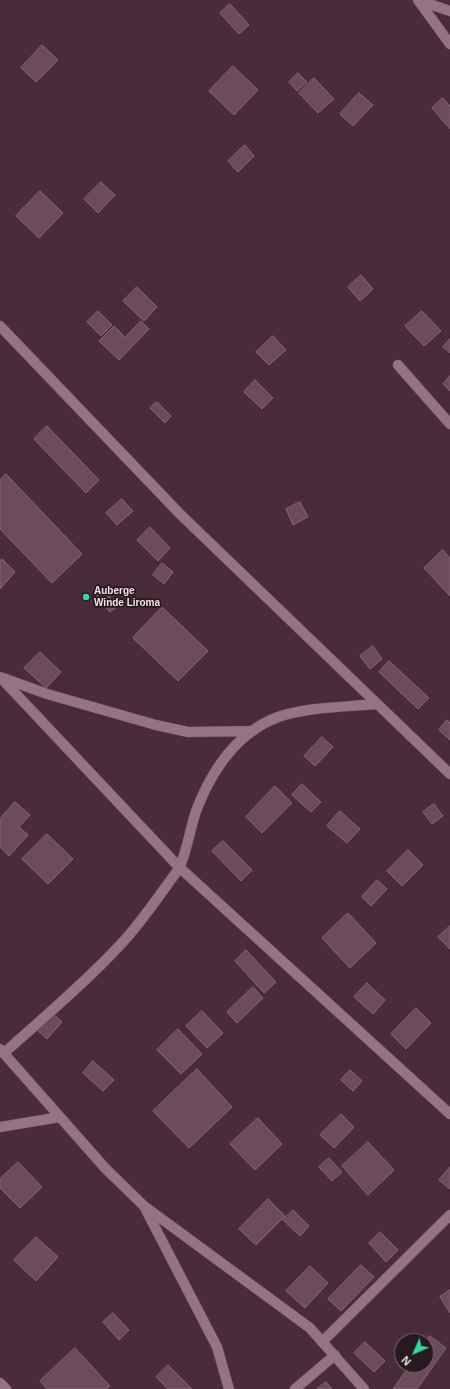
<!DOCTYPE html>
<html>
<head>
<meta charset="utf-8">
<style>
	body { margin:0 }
	#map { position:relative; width:450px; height:1389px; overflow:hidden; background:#492b3a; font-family:Arial,sans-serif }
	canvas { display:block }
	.north { position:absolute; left:394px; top:1333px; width:40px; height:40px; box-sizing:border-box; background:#26191f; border:1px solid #796970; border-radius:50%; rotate:225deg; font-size:11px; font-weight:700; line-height:16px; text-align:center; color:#f6e2ea }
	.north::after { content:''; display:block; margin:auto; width:14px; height:18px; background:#3cd4a4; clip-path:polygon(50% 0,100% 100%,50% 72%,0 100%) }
</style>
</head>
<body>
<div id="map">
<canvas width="450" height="1389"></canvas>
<div class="north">N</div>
</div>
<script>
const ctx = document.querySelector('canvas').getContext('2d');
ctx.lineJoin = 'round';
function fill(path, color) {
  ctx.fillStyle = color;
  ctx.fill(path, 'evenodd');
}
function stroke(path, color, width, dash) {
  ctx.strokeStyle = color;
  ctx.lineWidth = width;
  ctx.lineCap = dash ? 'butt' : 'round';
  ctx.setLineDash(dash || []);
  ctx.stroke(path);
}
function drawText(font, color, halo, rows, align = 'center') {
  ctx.font = font + ' Arial,sans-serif';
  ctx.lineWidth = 3.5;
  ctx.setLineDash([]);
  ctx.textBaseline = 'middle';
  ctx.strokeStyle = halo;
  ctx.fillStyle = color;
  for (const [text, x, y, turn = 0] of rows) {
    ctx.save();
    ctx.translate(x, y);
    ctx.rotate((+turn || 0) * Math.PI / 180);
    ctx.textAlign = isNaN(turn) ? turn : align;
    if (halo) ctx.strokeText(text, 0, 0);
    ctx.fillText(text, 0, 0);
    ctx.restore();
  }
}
const building = new Path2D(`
	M230,4l19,21 -10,9 -19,-21z
	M42,45l16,15 -22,22 -15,-14z
	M233,66l25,24 -24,25 -25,-24z
	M298,73l9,9 -10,9 -8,-9z
	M314,78l20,21 -16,14 -19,-20z
	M359,93l14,12 -20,21 -13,-12z
	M443,98l7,8v23l-18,-21z
	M245,145l9,11 -16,16 -10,-11z
	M101,182l14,13 -17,18 -14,-14z
	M40,191l23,22 -24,25 -23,-22z
	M361,275l12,14 -13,12 -12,-14z
	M137,287l20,20 -13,14 -21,-20z
	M98,311l14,14 -11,11 -14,-14z
	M422,311l19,20 -17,15 -19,-20z
	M141,321l8,8 -30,31 -20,-19 15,-15 11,11z
	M273,336l13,14 -17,15 -13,-13z
	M450,339v14l-7,-6z
	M450,376v15l-7,-7z
	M255,380l18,18 -11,11 -18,-17z
	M157,402l14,14 -6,7 -15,-15z
	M47,426l52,54 -13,13 -52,-54z
	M6,474l76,80 -30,29 -52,-54v-49z
	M122,499l11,12 -16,14 -11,-12z
	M300,502l8,15 -15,8 -7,-16z
	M150,527l20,21 -12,13 -21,-21z
	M443,550l7,8v38l-26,-28z
	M2,559l13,13 -15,17v-28z
	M162,563l11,9 -9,12 -11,-9z
	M102,588l16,18 -8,6 -15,-17z
	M162,607l46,44 -30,30 -45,-43z
	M373,646l9,13 -12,10 -10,-13z
	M40,652l21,20 -15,16 -22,-20z
	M389,661l40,37 -11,11 -39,-37z
	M447,720l3,3v17l-11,-10z
	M322,737l11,10 -18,19 -11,-10z
	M302,784l19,18 -10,10 -19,-17z
	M275,786l17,17 -30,30 -16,-16z
	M15,802l15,13 -11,12 9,8 -19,21 -9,-9v-28z
	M434,804l9,12 -11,8 -9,-12z
	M340,811l20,18 -13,14 -20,-17z
	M47,834l26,25 -25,25 -26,-25z
	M223,841l29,29 -11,11 -29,-30z
	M408,850l15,15 -21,21 -15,-15z
	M377,880l10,9 -16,17 -9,-9z
	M348,913l28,30 -26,25 -28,-30z
	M450,926v23l-12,-12z
	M246,950l30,32 -12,11 -29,-32z
	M367,983l18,17 -12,14 -19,-17z
	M253,987l10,11 -26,25 -10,-11z
	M416,1008l15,15 -25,26 -15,-15z
	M50,1011l12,11 -15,17 -12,-11z
	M202,1011l21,22 -16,15 -21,-22z
	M178,1029l24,25 -21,20 -24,-24z
	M93,1061l21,19 -11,11 -20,-18z
	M197,1069l35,38 -43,41 -36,-37z
	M350,1070l12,11 -9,10 -12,-11z
	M341,1114l13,13 -20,21 -14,-13z
	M258,1118l24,26 -27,26 -25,-26z
	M368,1142l26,28 -26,25 -26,-29z
	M329,1158l13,14 -10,9 -13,-14z
	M18,1162l24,25 -22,21 -20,-20v-9z
	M450,1167v22l-11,-9z
	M268,1199l17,17 -29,29 -17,-16z
	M293,1210l16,16 -9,10 -17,-16z
	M380,1232l18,18 -12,12 -17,-19z
	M36,1237l22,20 -22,24 -22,-21z
	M361,1265l13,12 -33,34 -13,-12z
	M310,1266l18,17 -23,25 -19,-17z
	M450,1290v23l-10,-16z
	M113,1313l16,17 -10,10 -16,-18z
	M430,1336l16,12 -29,41h-24l17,-24h16v-23z
	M365,1342l20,19 -11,11 -20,-19z
	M75,1348l35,38 -4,3h-59l-7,-8z
	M168,1365l24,24h-24l-12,-12z
	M326,1382l6,7h-15z`);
const minor = new Path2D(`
	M418,0l32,44
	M418,0l32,11
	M0,326l180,188 270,260
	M398,365l52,59
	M0,677l179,190 271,247
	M3,678l44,16 109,31 32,7 65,-1
	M0,1049l105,119 39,38 166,122 54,61
	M4,1053c39,-35 81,-70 117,-109 21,-22 39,-50 57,-74 8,-12 13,-48 20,-64 15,-37 40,-74 80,-89 29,-10 68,-10 99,-13
	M0,1127l60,-10
	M145,1208l72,139 12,42
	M322,1342l128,-127
	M0,1383l6,6
	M295,1389l40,-34`);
const markers = [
	[86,597,4,"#3cd4a4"]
];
const poiNames = [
	["Auberge",94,591],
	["Winde Liroma",94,603]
];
fill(building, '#6c4c5b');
stroke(building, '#876575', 1);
stroke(minor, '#624955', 11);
stroke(minor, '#957382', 10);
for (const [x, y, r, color] of markers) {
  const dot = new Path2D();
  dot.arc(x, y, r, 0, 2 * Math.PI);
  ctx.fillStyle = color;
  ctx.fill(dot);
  stroke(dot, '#26191f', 1.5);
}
drawText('bold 10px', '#f6e2ea', '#26191f', poiNames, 'left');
</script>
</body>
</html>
